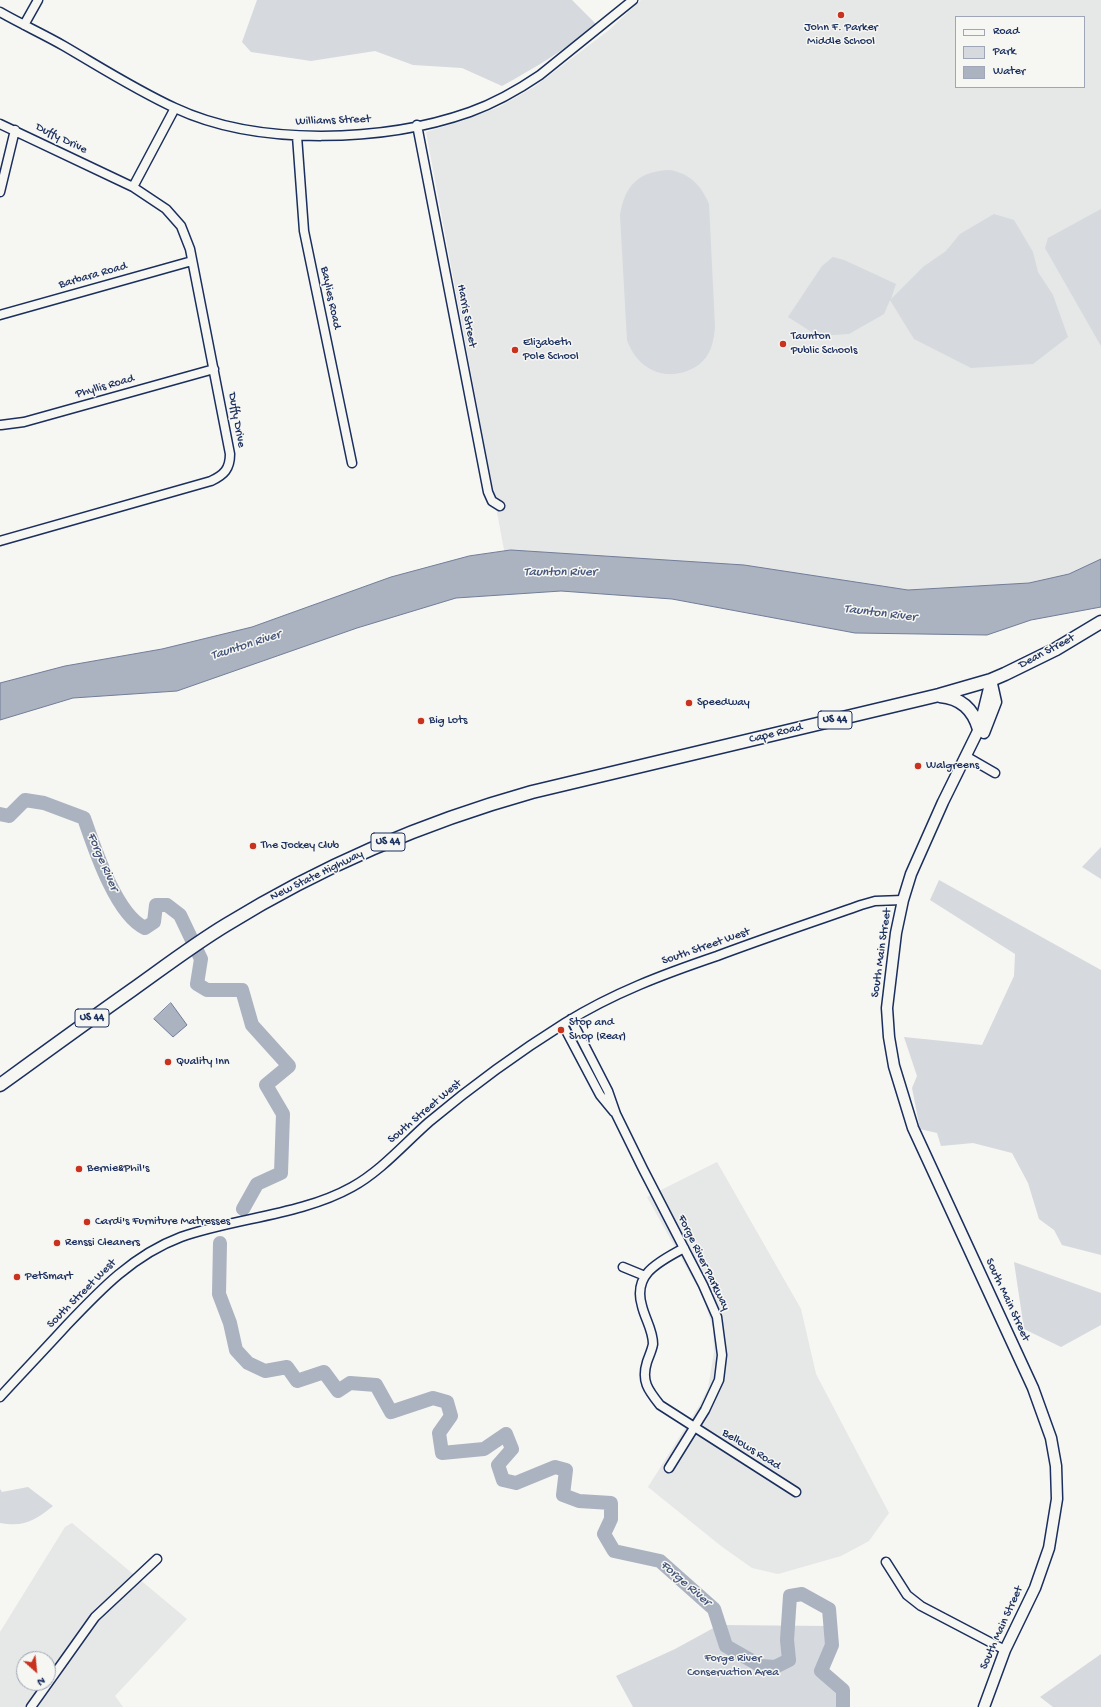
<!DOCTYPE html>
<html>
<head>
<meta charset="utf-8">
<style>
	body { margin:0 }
	#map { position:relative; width:1101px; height:1707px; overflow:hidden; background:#f6f6f2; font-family:"Gochi Hand",sans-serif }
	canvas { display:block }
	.legend { position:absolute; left:955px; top:16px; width:130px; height:72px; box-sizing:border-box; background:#f6f6f2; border:1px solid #9ea6b7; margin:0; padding:5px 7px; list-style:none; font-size:12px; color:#1b2f5e }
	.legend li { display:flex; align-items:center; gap:8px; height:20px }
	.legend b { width:20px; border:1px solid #9ea6b7 }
	.north { position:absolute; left:16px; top:1651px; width:40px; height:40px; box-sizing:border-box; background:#f6f6f2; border:1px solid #9ea6b7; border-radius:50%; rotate:153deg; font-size:11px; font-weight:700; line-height:16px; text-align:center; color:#1b2f5e }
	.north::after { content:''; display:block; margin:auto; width:14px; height:18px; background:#c8321e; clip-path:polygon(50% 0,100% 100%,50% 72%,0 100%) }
</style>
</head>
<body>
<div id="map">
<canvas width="1101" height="1707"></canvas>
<ul class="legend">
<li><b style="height:5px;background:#f6f6f2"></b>Road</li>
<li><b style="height:11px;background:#d6d9dd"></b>Park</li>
<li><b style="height:11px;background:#abb2c0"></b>Water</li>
</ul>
<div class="north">N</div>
</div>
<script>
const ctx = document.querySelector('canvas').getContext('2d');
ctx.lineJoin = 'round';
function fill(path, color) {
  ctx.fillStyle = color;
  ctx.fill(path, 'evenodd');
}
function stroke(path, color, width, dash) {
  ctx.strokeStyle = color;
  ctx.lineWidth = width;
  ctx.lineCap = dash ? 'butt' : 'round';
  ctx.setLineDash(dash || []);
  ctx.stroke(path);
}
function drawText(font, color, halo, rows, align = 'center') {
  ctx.font = font + ' "Gochi Hand",sans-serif';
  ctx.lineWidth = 3;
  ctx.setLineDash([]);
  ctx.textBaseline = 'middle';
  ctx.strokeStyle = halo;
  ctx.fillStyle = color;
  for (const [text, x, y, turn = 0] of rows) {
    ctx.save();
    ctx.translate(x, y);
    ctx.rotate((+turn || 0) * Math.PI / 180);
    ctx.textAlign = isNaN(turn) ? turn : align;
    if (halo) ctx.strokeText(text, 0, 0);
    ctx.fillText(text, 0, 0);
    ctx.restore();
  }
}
const built = new Path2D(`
	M641,0h460v565l-56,18 -138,11 -402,-39 -79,-423 38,-12 35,-13 35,-20 75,-57zM956,17h128v70h-128z
	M717,1162l84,147 15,65 73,139 -20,28 -28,15 -63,18 -26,-6 -31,-22 -73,-59 51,-81 9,-18 6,-36 -1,-24 -10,-31 -56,-100z
	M72,1523l115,96 -72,77 8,11h-123v-75l65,-105zM24,1659h24v24h-24z`);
const green = new Path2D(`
	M257,0h315l24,24c-29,25 -60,43 -94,62l-40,-18 -49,-3 -38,-14 -64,10 -60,-9 -9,-10z
	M670,170c20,4 31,15 39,34l6,123c-1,9 -2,19 -7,27 -4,8 -13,14 -21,17 -27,10 -51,-5 -60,-31l-7,-125c5,-30 19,-44 50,-45z
	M1101,209v137l-56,-98 3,-10z
	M994,214l20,6 19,32 5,20 15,23 15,42 -35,27 -62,4 -57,-29 -24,-39 -6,14 -35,20 -31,2 -30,-19 34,-51 11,-9 11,3 52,24 -5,15 32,-32 23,-16 14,-17z
	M1101,847v32l-19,-12z
	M939,880l162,90v285l-39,-10 -8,-15 -15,-11 -11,-36 -16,-30 -39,-10 -32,3 -4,-13 -17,-4 -8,-41 5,-12 -13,-39 78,8 32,-69 1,-22 -85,-54z
	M1014,1262l87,31v32l-40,22 -37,-18z
	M28,1487l25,19c-19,15 -28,21 -53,17v-34l2,3z
	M719,1625l109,1 6,9 -1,3 -10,28 2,4c13,11 30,17 23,37h-215l-17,-31 59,-27z
	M1101,1654v53h-48l-13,-10z`);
const water = new Path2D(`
	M511,550l233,15 164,25 121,-7 40,-9 32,-15v48l-70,13 -44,15 -132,-2 -183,-34 -111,-8 -105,7 -99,30 -180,63 -104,7 -73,22v-37l65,-17 97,-17 90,-22 139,-50 78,-21z
	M171,1003l16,22 -14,12 -19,-18z`);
const river = new Path2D(`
	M0,814l9,2 16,-16 19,3 40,15c10,29 32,97 61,110l9,-6 2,-17h11l13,10 21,44 -4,25 10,6h35l10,35 37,41 -23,19 17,29 -2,59 -24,11 -14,25
	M220,1243l-1,51 11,29 6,27 12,13 17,8 22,-4 10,14 27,-9 14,19 12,-8 26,2 15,27 42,-14 14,4 4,14 -12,17 3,20 42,-4 22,-15 6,15 -14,16 5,15 13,3 39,-16 11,3 -3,25 16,6 32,2v16l-7,15 10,17 46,10 54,48 12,37 35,20 14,1 14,-7 -2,-20 3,-44 12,-2 27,15 3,36 -11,26 22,19v17`);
const minor = new Path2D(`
	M0,12c21,12 43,22 64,34 36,21 72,44 111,62 83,39 210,34 295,4 25,-9 48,-22 70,-37l93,-75
	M24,25l14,-25
	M0,124l133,63 33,22 15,17 9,23 40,205c0,15 -6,21 -19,27l-211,60
	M417,125l71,367 4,9 8,5
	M297,136l7,95 48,232
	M133,187l42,-79
	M0,192l15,-62
	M0,315l192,-54
	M1,425l23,-3 190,-53
	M969,758l26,15
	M571,1019l37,72 8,23 27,55 60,116 14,32 5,38 -3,25 -14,30 -36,58
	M563,1025l37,70 14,17
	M684,1248c-23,13 -52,25 -42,58 3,13 11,24 11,38 -1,6 -4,12 -6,18 -6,19 1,28 13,43l136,87
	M623,1267l22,9
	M0,1397c22,-24 44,-47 66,-71 34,-36 67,-71 115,-89 54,-19 121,-22 171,-50 29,-16 52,-43 77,-65 43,-36 88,-69 136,-99 48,-30 99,-49 152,-67 48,-18 96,-34 144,-51l14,-4 28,-1
	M886,1562l21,33 14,11 84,44
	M31,1707l64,-90 62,-58`);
const major = new Path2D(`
	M984,733l12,-31 -4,-18
	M984,1707l21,-57 30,-62 14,-40 8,-49 -1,-33 -5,-28 -18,-50 -120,-260 -19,-62 -5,-29 -2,-29 9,-75 7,-33 8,-26 32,-72 36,-73 12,-49`);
const highway = new Path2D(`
	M940,696c21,2 33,13 39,33
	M0,1085c44,-32 88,-64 132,-95 31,-22 61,-45 94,-65 94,-58 199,-103 306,-133l407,-97 52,-15 14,-6 51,-25 45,-27`);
const markers = [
	[841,15,4,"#c8321e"],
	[783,344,4,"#c8321e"],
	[515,350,4,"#c8321e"],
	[689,703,4,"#c8321e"],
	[421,721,4,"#c8321e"],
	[918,766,4,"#c8321e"],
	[253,846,4,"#c8321e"],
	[561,1030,4,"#c8321e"],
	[168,1062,4,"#c8321e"],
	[79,1169,4,"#c8321e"],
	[87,1222,4,"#c8321e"],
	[57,1243,4,"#c8321e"],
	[17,1277,4,"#c8321e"]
];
const shields = [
	[835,720,34],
	[388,842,34],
	[92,1018,34]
];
const shieldNames = [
	["US 44",835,720],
	["US 44",388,842],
	["US 44",92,1018]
];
const poiNames = [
	["John F. Parker",841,28,"center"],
	["Middle School",841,42,"center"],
	["Taunton",791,337],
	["Public Schools",791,351],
	["Elizabeth",523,343],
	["Pole School",523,357],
	["Speedway",697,703],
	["Big Lots",429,721],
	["Walgreens",926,766],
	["The Jockey Club",261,846],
	["Stop and",569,1023],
	["Shop (Rear)",569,1037],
	["Quality Inn",176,1062],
	["Bernie&Phil's",87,1169],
	["Cardi's Furniture Matresses",95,1222],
	["Renssi Cleaners",65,1243],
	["PetSmart",25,1277]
];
const streetNames = [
	["Williams Street",333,121,-2],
	["Duffy Drive",61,139,26],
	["Barbara Road",93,276,-16],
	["Baylies Road",330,298,78],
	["Harris Street",466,316,79],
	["Phyllis Road",105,387,-16],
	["Duffy Drive",236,420,80],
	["Dean Street",1047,652,-28],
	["Cape Road",776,734,-14],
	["New State Highway",317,876,-26],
	["South Street West",706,947,-19],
	["South Main Street",882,953,-82],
	["South Street West",425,1112,-40],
	["Forge River Parkway",703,1263,64],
	["South Street West",82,1294,-45],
	["South Main Street",1007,1300,65],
	["Bellows Road",751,1450,32],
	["South Main Street",1002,1628,-66]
];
const parkNames = [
	["Forge River",733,1659],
	["Conservation Area",733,1673]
];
const waterNames = [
	["Taunton River",560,573],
	["Taunton River",880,614,7],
	["Taunton River",246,646,-18],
	["Forge River",102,862,67],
	["Forge River",685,1584,41]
];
fill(built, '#e6e7e7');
fill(green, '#d6d9dd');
fill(water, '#abb2c0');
stroke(water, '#717e99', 1);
stroke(river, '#abb2c0', 14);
stroke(minor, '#1b2f5e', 11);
stroke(major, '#1b2f5e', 13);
stroke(highway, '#1b2f5e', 15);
stroke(minor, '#f6f6f2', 8);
stroke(major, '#f6f6f2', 10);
stroke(highway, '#f6f6f2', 12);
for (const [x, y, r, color] of markers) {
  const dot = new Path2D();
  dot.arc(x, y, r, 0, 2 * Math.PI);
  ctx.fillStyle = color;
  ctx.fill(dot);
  stroke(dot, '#f6f6f2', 1.5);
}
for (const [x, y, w] of shields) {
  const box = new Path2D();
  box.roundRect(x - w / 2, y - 9, w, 18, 3);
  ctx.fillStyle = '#f6f6f2';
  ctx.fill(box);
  stroke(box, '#1b2f5e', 1);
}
drawText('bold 11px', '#1b2f5e', null, shieldNames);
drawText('12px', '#1b2f5e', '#f6f6f2', poiNames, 'left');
drawText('12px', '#1b2f5e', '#f6f6f2', streetNames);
drawText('12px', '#405177', '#f6f6f2', parkNames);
drawText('italic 13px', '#46567b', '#f6f6f2', waterNames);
</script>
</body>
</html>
